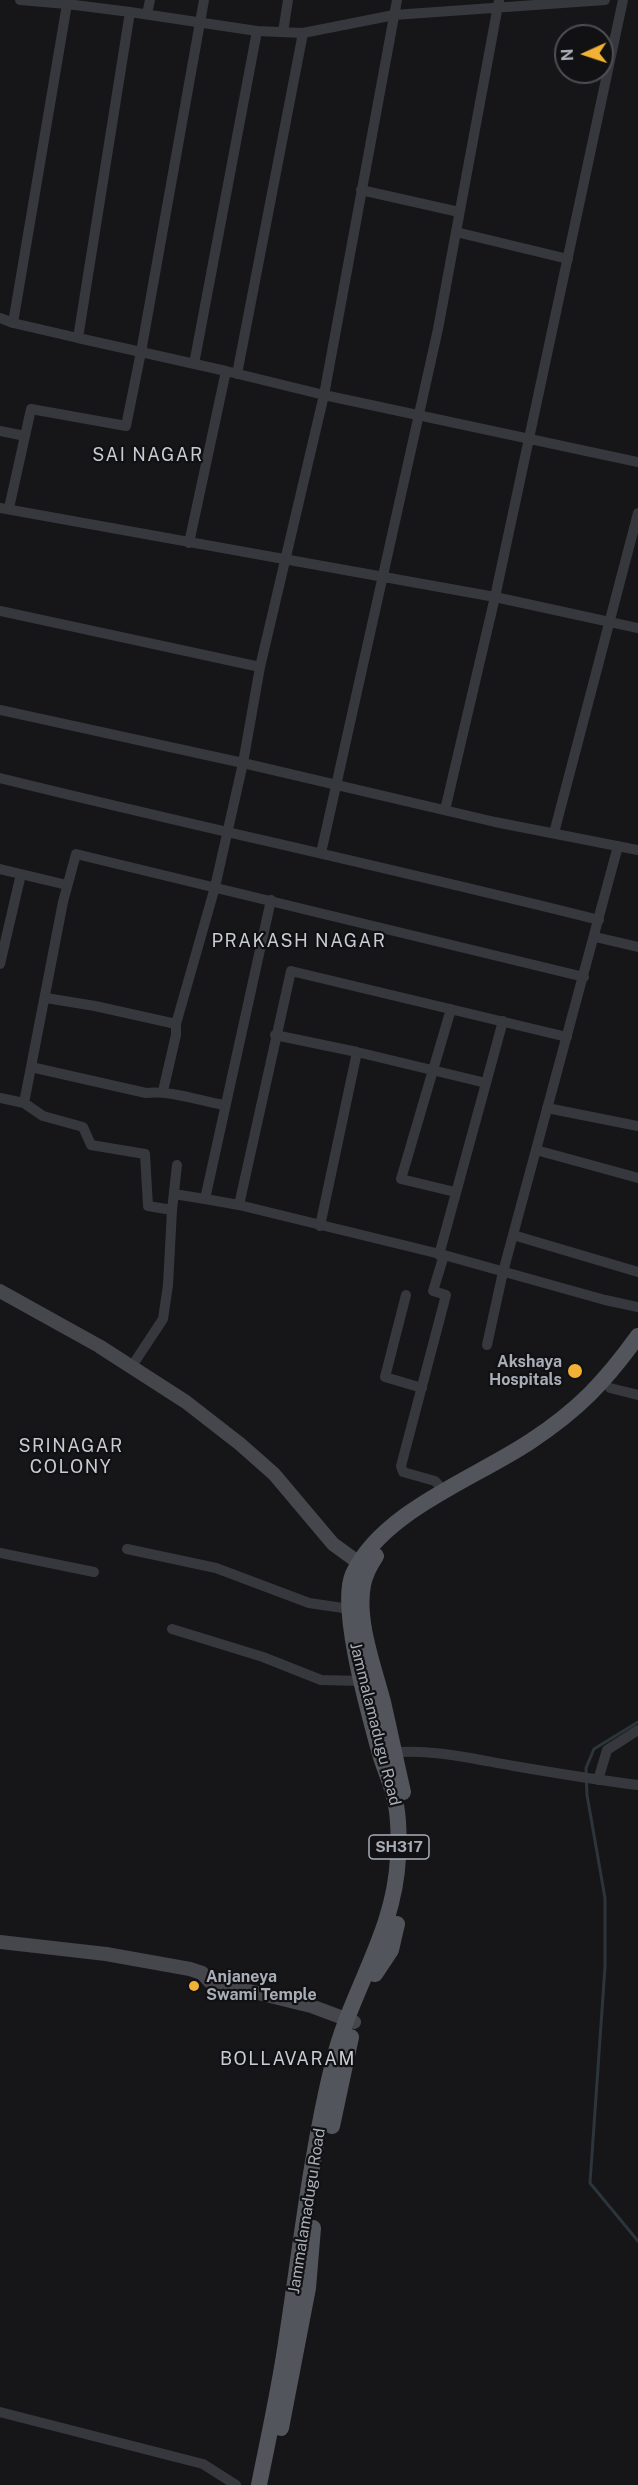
<!DOCTYPE html>
<html>
<head>
<meta charset="utf-8">
<style>
	body { margin:0 }
	#map { position:relative; width:638px; height:2485px; overflow:hidden; background:#161618; font-family:"Public Sans",sans-serif }
	canvas { display:block }
	.north { position:absolute; left:554px; top:24px; width:60px; height:60px; box-sizing:border-box; background:#111113; border:2px solid #4d4f55; border-radius:50%; rotate:267deg; font-size:16px; font-weight:700; line-height:24px; text-align:center; color:#a8adb8 }
	.north::after { content:''; display:block; margin:auto; width:21px; height:27px; background:#f2b134; clip-path:polygon(50% 0,100% 100%,50% 72%,0 100%) }
</style>
</head>
<body>
<div id="map">
<canvas width="638" height="2485"></canvas>
<div class="north">N</div>
</div>
<script>
const ctx = document.querySelector('canvas').getContext('2d');
ctx.lineJoin = 'round';
function stroke(path, color, width, dash) {
  ctx.strokeStyle = color;
  ctx.lineWidth = width;
  ctx.lineCap = dash ? 'butt' : 'round';
  ctx.setLineDash(dash || []);
  ctx.stroke(path);
}
function drawText(font, color, halo, rows, align = 'center') {
  ctx.font = font + ' "Public Sans",sans-serif';
  ctx.lineWidth = 4.5;
  ctx.setLineDash([]);
  ctx.textBaseline = 'middle';
  ctx.strokeStyle = halo;
  ctx.fillStyle = color;
  for (const [text, x, y, turn = 0] of rows) {
    ctx.save();
    ctx.translate(x, y);
    ctx.rotate((+turn || 0) * Math.PI / 180);
    ctx.textAlign = isNaN(turn) ? turn : align;
    if (halo) ctx.strokeText(text, 0, 0);
    ctx.fillText(text, 0, 0);
    ctx.restore();
  }
}
const stream = new Path2D(`
	M638,1722l-44,27 -8,19 1,27 18,103v69l-15,216 48,58`);
const minor = new Path2D(`
	M20,0l47,4
	M204,0l-63,352 85,19
	M147,14l3,-14
	M283,32l5,-32
	M303,33l91,-18 211,-15
	M361,190l98,22
	M456,232l112,27
	M0,318l13,5
	M78,338l-65,-15 54,-319 63,8
	M194,364l63,-333 46,2 -66,341
	M0,431l25,5 6,-27 95,17 15,-74 -63,-14 52,-326 127,19
	M0,508l495,89 143,31
	M9,508l16,-72
	M189,543l37,-172 98,24 314,67
	M0,611l260,56
	M0,710l243,53 252,59 143,28
	M0,778c199,49 400,92 599,142
	M445,810l50,-213 128,-597
	M554,833l84,-320
	M321,853l117,-524 61,-329
	M0,869l67,16
	M271,900l-66,299 34,6 205,50 161,45 33,7
	M595,937l43,10
	M0,964l21,-90
	M46,998l49,8 81,18
	M451,1009l-50,170 54,13
	M275,1035l82,17
	M31,1067l115,26c24,-3 54,8 78,12
	M163,1091l13,-56v-11l39,-137 28,-124 17,-96 64,-272 73,-395
	M0,1098l24,5 19,13 40,11 8,18 54,9 3,52 24,4 -4,75 -5,34 -31,47
	M24,1103l39,-201 13,-48 508,123
	M547,1108l91,18
	M536,1150l102,28
	M174,1194l31,5
	M239,1205l52,-234 276,66
	M172,1210l5,-45
	M320,1226l37,-174 129,31
	M513,1235l125,37
	M439,1255l64,-234
	M444,1255l-11,36 13,4 -45,171 2,6 32,9 10,11
	M406,1295l-21,82 37,11
	M487,1345l16,-73 115,-426
	M610,1388l28,7
	M127,1549l89,19 93,35 41,6
	M0,1553l94,19
	M172,1629l91,28 58,23 42,1
	M389,1753c42,-5 84,6 125,13 41,7 82,14 124,19
	M598,1780l9,-30 31,-20
	M0,2412l203,52 33,21`);
const secondary = new Path2D(`
	M0,1291l99,55 87,56 54,42 34,30 59,70 33,24
	M0,1942l106,12 84,15 12,4 11,12 5,2 36,5 57,14 43,16`);
const primary = new Path2D(`
	M376,1556c-6,9 -11,18 -13,29 -7,36 11,82 20,117 7,30 13,60 20,90
	M375,1974l16,-24 6,-26
	M332,2126l19,-89
	M281,2428l27,-140 5,-60
	M259,2485c10,-50 21,-99 28,-149 14,-91 24,-183 46,-273 17,-72 62,-130 65,-206 1,-17 1,-35 -2,-52 -3,-18 -11,-34 -16,-51 -10,-37 -42,-147 -27,-180 29,-63 123,-96 178,-133 47,-31 74,-59 107,-105`);
const markers = [
	[575,1371,8,"#f2b134"],
	[194,1986,6,"#f2b134"]
];
const shields = [
	[399,1847,60]
];
const shieldNames = [
	["SH317",399,1847]
];
const poiNames = [
	["Akshaya",562,1362],
	["Hospitals",562,1380],
	["Anjaneya",206,1977,"left"],
	["Swami Temple",206,1995,"left"]
];
const streetNames = [
	["Jammalamadugu Road",375,1724,76],
	["Jammalamadugu Road",307,2211,-81]
];
const neighbourhoodNames = [
	["SAI NAGAR",148,455],
	["PRAKASH NAGAR",299,941],
	["SRINAGAR",71,1446],
	["COLONY",71,1467],
	["BOLLAVARAM",288,2059]
];
stroke(stream, '#2c353c', 3);
stroke(minor, '#37383d', 10);
stroke(secondary, '#45474d', 14);
stroke(primary, '#53555c', 16);
for (const [x, y, r, color] of markers) {
  const dot = new Path2D();
  dot.arc(x, y, r, 0, 2 * Math.PI);
  ctx.fillStyle = color;
  ctx.fill(dot);
  stroke(dot, '#111113', 2);
}
for (const [x, y, w] of shields) {
  const box = new Path2D();
  box.roundRect(x - w / 2, y - 12, w, 24, 4.5);
  ctx.fillStyle = '#111113';
  ctx.fill(box);
  stroke(box, '#a8adb8', 1.5);
}
drawText('bold 15px', '#a8adb8', null, shieldNames);
drawText('bold 16px', '#a8adb8', '#111113', poiNames, 'right');
drawText('16px', '#a8adb8', '#111113', streetNames);
ctx.letterSpacing = '1.5px';
drawText('18px', '#c9ccd4', '#111113', neighbourhoodNames);
ctx.letterSpacing = '0px';
</script>
</body>
</html>
